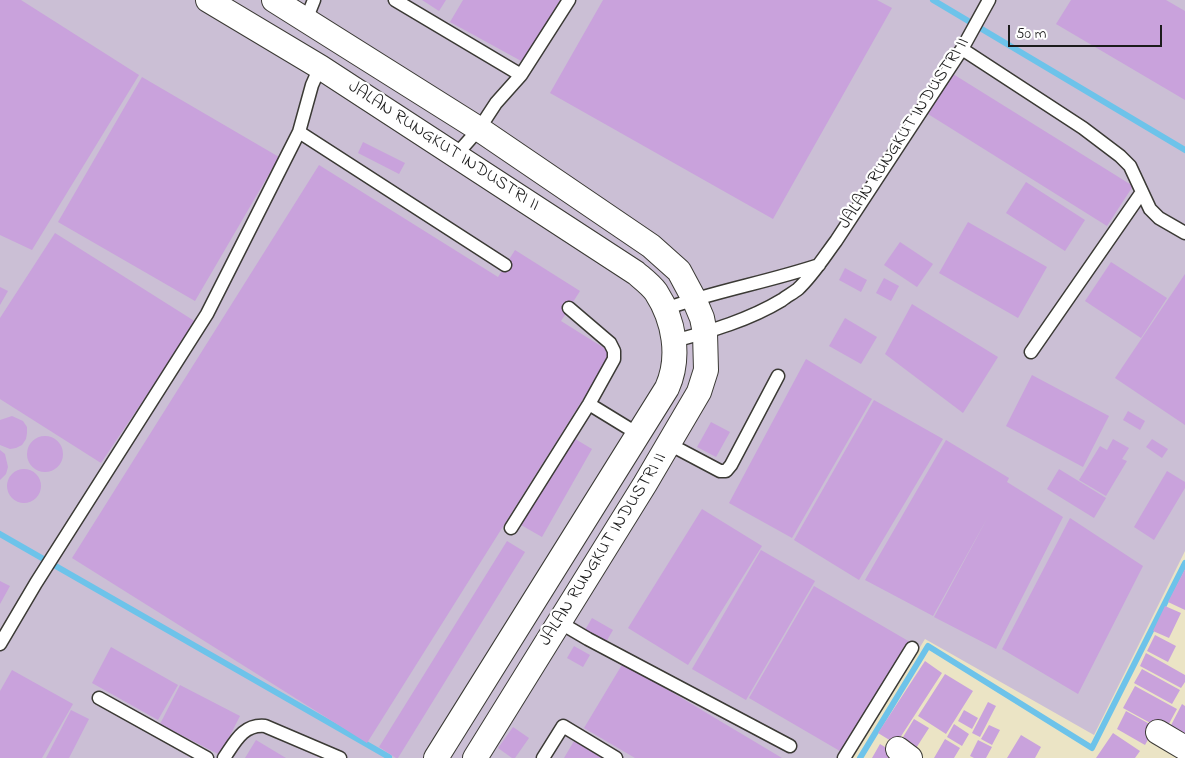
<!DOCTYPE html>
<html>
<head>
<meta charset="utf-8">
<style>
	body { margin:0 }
	#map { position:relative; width:1185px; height:758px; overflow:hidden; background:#ebe4c5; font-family:"Indie Flower",sans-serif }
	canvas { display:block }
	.scale { position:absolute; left:1008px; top:25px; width:154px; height:22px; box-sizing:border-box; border:2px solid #1c1c1c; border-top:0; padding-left:6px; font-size:15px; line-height:18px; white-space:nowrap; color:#1c1c1c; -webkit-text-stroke:4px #fff; paint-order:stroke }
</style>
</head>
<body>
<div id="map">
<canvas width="1185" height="758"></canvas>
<div class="scale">50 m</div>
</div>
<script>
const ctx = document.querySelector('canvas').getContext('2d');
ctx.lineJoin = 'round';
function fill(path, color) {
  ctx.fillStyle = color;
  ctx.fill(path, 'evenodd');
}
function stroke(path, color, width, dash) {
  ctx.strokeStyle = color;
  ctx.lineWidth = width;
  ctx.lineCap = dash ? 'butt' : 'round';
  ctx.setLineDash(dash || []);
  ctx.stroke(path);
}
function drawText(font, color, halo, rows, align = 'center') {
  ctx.font = font + ' "Indie Flower",sans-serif';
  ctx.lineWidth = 4.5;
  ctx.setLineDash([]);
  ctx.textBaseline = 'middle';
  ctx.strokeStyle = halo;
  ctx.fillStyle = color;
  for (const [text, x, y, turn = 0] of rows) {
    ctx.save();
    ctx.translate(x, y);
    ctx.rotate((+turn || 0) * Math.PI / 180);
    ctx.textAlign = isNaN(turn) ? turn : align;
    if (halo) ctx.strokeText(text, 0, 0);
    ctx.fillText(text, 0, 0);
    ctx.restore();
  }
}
const industrial = new Path2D(`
	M0,0h1185v551l-91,184 -169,-96 -73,119h-852z`);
const stream = new Path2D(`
	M933,0l252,150
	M0,534l389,223
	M860,758l68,-112 164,102 93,-185`);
const building = new Path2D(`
	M0,0h21l118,75 -107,175 -32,-15z
	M422,0h24l-7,11z
	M463,0h97l-37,62 -73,-40z
	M603,0h274l15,8 -119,211 -223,-126z
	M1071,0h95l19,11v89l-129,-76z
	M953,74l180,112 -26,40 -179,-112z
	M142,77l137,80 -84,144 -137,-79z
	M363,142l42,21 -6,11 -41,-21z
	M319,165l179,112 17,-27 65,41 -19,30 51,32 -245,390 -295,-185z
	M1026,182l59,38 -20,31 -59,-38z
	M968,222l79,45 -29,51 -79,-45z
	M55,233l141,89 -95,141 -101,-64v-81z
	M900,242l33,22 -16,23 -33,-22z
	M1111,262l56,36 -26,40 -56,-37z
	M845,268l22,12 -6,12 -22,-12z
	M1185,274v151l-70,-47z
	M884,278l15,8 -8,15 -15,-8z
	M0,287l8,4 -8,14z
	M912,304l86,53 -35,56 -78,-59z
	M845,318l32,19 -16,27 -32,-18z
	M806,359l66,40 -80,139 -63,-35z
	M1032,375l77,41 -26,51 -77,-41z
	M874,400l69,39 -84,141 -65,-40z
	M1128,411l17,10 -5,9 -17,-10z
	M12,416l11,5 4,6v6l-1,6 -4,6 -6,3 -6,1 -10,-4v-25z
	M711,422l19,10 -14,25 -19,-10z
	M27 454a18 18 0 1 1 36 0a18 18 0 1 1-36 0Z
	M572,437l20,12 -50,88 -21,-12z
	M1113,439l16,9 -7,11 5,2 -21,35 -27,-16 21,-34 7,4z
	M1152,439l16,10 -6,9 -16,-11z
	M946,440l63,38 -2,4 56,35 -67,132 -62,-32 55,-102 -56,101 -68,-36z
	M0,450l5,4 3,13 -2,7 -6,6z
	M7 486a17 17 0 1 1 34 0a17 17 0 1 1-34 0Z
	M1059,469l47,29 -12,20 -47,-29z
	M1167,471l18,11v6l-31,52 -20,-13z
	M702,509l60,37 -74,119 -60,-37z
	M1070,518l73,48 -65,128 -76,-45z
	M507,541l18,11 -127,206h-2l-17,-11z
	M761,550l54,31 -69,119 -54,-31z
	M1185,569v41l-17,-8z
	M0,581l10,5 -10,18z
	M814,586l96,56 -65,112 -96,-56z
	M1165,606l16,7 -12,25 -16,-7z
	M592,618l21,12 -7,12 -21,-12z
	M1155,635l21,11 -8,16 -21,-11z
	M574,646l16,9 -7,12 -16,-9z
	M111,647l67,38 -20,35 -66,-37z
	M1146,653l39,22v7l-4,6 -41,-22z
	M925,661l17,12 -46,71 -18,-11z
	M623,663l159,95h-147l-51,-30z
	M1142,669l38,21 -8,14 -38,-21z
	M12,670l61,34 -31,54h-42v-67z
	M945,674l28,17 -27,43 -28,-18z
	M180,685l60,31 -20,39 -60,-31z
	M1135,686l42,23 -12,22 -42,-23z
	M988,702l8,4 -16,31 -8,-4z
	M1182,704l3,2v31l-18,-4z
	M71,710l18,9 -20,39h-23z
	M964,710l14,8 -6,11 -14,-8z
	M1126,711l29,16 -10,18 -28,-16z
	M914,719l15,9 -18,28 -14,-9z
	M954,724l15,10 -7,12 -15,-9z
	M989,725l11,5 -8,15 -11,-6z
	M513,727l16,11 -14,20h-3l-14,-10z
	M1113,733l27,18 -5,7h-39z
	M1021,735l20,12 -6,11h-28z
	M945,739l15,9 -6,10h-20z
	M256,740l30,18h-41z
	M978,740l14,7 -6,11h-12l-4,-2z
	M574,741l28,17h-38z
	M880,744l23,14h-31z`);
const lane = new Path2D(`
	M395,0l126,75 -25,28 -17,26 -23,26
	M306,20l8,-20
	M962,49l121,79 37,28 10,10 20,43 9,9 26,15
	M521,75l48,-75
	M299,132l206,133
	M665,309c50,-18 103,-27 154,-44
	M674,341c37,-10 75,-21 108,-41 5,-4 11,-7 16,-11 15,-14 26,-32 38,-48l126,-192 27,-49
	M1031,352l111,-160
	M589,404l49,30
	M669,444l51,27h6l5,-6 47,-89
	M511,528l78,-124 25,-45v-8l-4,-8 -41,-35
	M559,622l29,17 202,107
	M0,644l36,-61 171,-269 92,-182 13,-47 8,-18
	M99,698l108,60
	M224,758c11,-16 19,-34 41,-32l75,32
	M543,758l20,-32 53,32
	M844,758l68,-110`);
const street = new Path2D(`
	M208,0l112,67 316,206c7,6 15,12 20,19 18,28 25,65 11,96l-231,370
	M274,0l205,129 172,117 28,25 15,28 8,19 3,15 1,37 -7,22 -54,92 -170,274
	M1158,732l27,16
	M898,749l12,9`);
const streetNames = [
	["JALAN RUNGKUT INDUSTRI II",905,134,-57],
	["JALAN RUNGKUT INDUSTRI II",443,147,33],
	["JALAN RUNGKUT INDUSTRI II",604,550,-58]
];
fill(industrial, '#cbbfd5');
stroke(stream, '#6dc3ea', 6);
fill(building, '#c9a2dc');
stroke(lane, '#3b3a35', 15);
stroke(street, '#3b3a35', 26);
stroke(lane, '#fff', 12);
stroke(street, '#fff', 24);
drawText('18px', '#1c1c1c', '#fff', streetNames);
</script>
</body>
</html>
